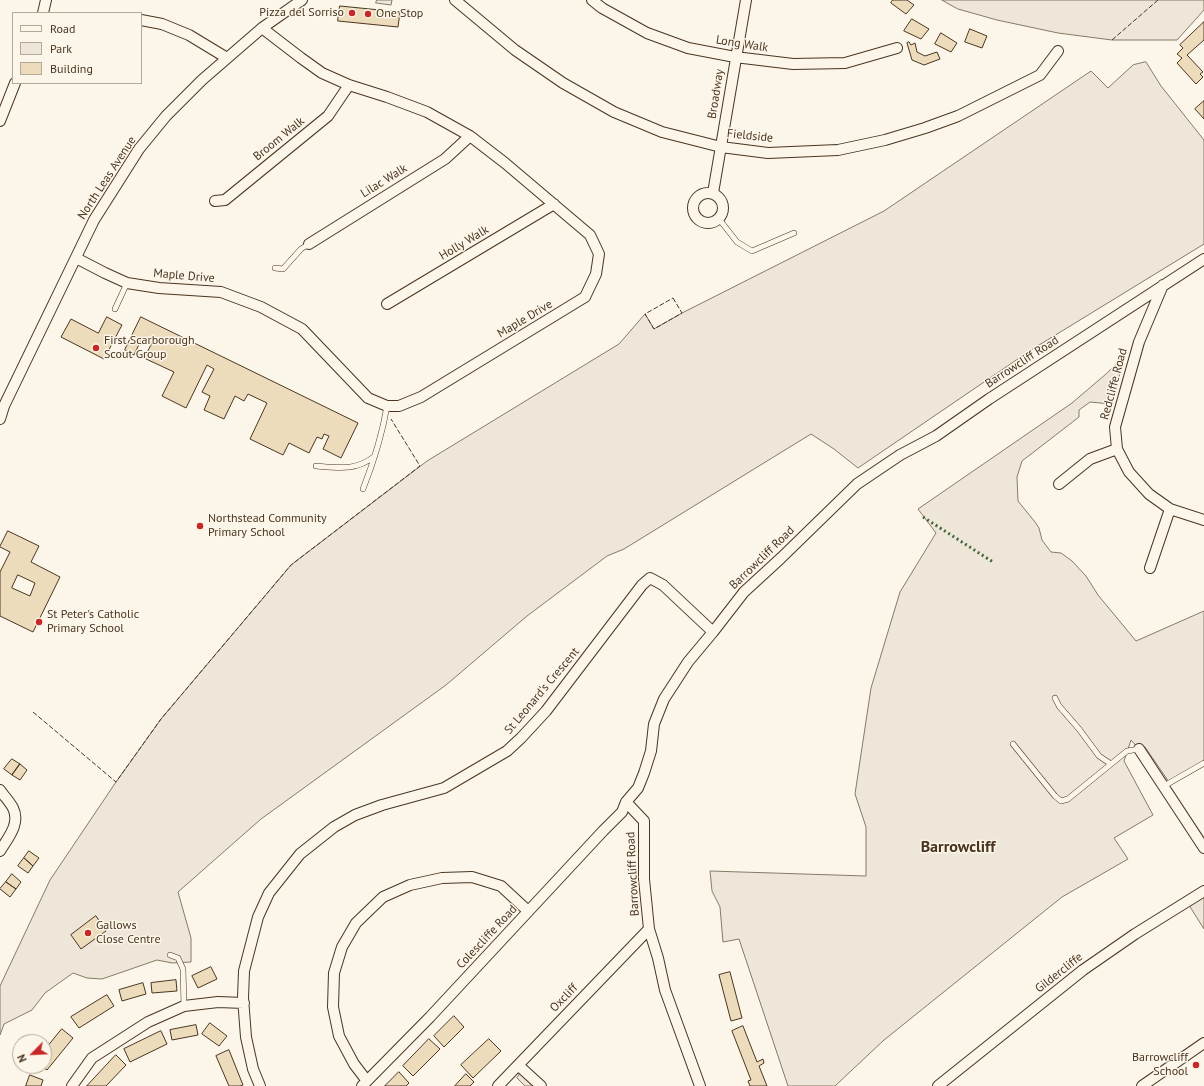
<!DOCTYPE html>
<html>
<head>
<meta charset="utf-8">
<style>
	body { margin:0 }
	#map { position:relative; width:1204px; height:1086px; overflow:hidden; background:#fbf6e9; font-family:"PT Sans",sans-serif }
	canvas { display:block }
	.legend { position:absolute; left:12px; top:12px; width:130px; height:72px; box-sizing:border-box; background:#fbf6e9; border:1px solid #b4a999; margin:0; padding:5px 7px; list-style:none; font-size:12px; color:#4a3520 }
	.legend li { display:flex; align-items:center; gap:8px; height:20px }
	.legend b { width:20px; border:1px solid #b4a999 }
	.north { position:absolute; left:12px; top:1034px; width:40px; height:40px; box-sizing:border-box; background:#fbf6e9; border:1px solid #b4a999; border-radius:50%; rotate:246deg; font-size:11px; font-weight:700; line-height:16px; text-align:center; color:#4a3520 }
	.north::after { content:''; display:block; margin:auto; width:14px; height:18px; background:#c62828; clip-path:polygon(50% 0,100% 100%,50% 72%,0 100%) }
</style>
</head>
<body>
<div id="map">
<canvas width="1204" height="1086"></canvas>
<ul class="legend">
<li><b style="height:5px;background:#fbf6e9"></b>Road</li>
<li><b style="height:11px;background:#ede6d9"></b>Park</li>
<li><b style="height:11px;background:#ecdcbc"></b>Building</li>
</ul>
<div class="north">N</div>
</div>
<script>
const ctx = document.querySelector('canvas').getContext('2d');
ctx.lineJoin = 'round';
function fill(path, color) {
  ctx.fillStyle = color;
  ctx.fill(path, 'evenodd');
}
function stroke(path, color, width, dash) {
  ctx.strokeStyle = color;
  ctx.lineWidth = width;
  ctx.lineCap = dash ? 'butt' : 'round';
  ctx.setLineDash(dash || []);
  ctx.stroke(path);
}
function drawText(font, color, halo, rows, align = 'center') {
  ctx.font = font + ' "PT Sans",sans-serif';
  ctx.lineWidth = 3;
  ctx.setLineDash([]);
  ctx.textBaseline = 'middle';
  ctx.strokeStyle = halo;
  ctx.fillStyle = color;
  for (const [text, x, y, turn = 0] of rows) {
    ctx.save();
    ctx.translate(x, y);
    ctx.rotate((+turn || 0) * Math.PI / 180);
    ctx.textAlign = isNaN(turn) ? turn : align;
    if (halo) ctx.strokeText(text, 0, 0);
    ctx.fillText(text, 0, 0);
    ctx.restore();
  }
}
const green = new Path2D(`
	M942,0h262v10l-27,30h-65l-54,-7 -61,-13 -39,-11z
	M1146,62l15,24 43,54v104l-173,106 -173,118 -24,-19 -23,-15 -187,115 -17,7 -80,60 -81,69 -185,134 -83,73 13,46v24l-19,1 -15,-3 -55,19 -15,-1 -14,-5 -28,20 -13,17 -28,14 -4,11v-49l50,-106 66,-98 45,-63 130,-154 136,-104 192,-117 26,-30 9,15 28,-16 202,-102 207,-140 17,17 25,-23z
	M1125,356l-14,48 -21,-2 -11,8v7l-57,44 -5,16 1,24 17,21 4,6 3,12 9,12 10,1 11,8 14,15 12,19 38,46 68,-30v155l-33,19 -26,-38 -6,2 -8,-9 -7,21 29,54 -39,23 14,21 -66,38 -178,143 -49,46h-47l-49,-147 -16,3 -3,-35 -8,-16 -2,-20 156,5v-49l-11,-33 16,-106 29,-96 36,-59 -18,-24 154,-106 34,-29z
	M1204,891v38l-17,-27z
	M520,1074l13,12h-8l-8,-8z`);
const parking = new Path2D(`
	M377,0h15l-1,5 -15,-2z`);
const building = new Path2D(`
	M893,0h14l7,5 -8,9 -15,-11z
	M340,6l60,6 -2,15 -60,-6z
	M912,19l17,10 -8,10 -17,-8z
	M1204,22v18l-17,15 16,17 -3,2 3,3 -7,7 -19,-21 5,-5 -5,-4 6,-6 -3,-3z
	M970,29l17,7 -5,12 -17,-6z
	M941,33l16,10 -6,9 -16,-8z
	M909,42l2,3 4,-2 2,9 8,4 12,-4 3,7 -16,6 -12,-5 -5,-17z
	M1204,101v18l-9,-10z
	M107,317l15,8 -18,34 -43,-22 10,-18 27,14z
	M141,317l217,106 -17,35 -18,-9 6,-13 -5,-2 -2,5 -5,-2 -8,16 -20,-10 -6,12 -33,-16 17,-36 -19,-9 -4,7 -9,-5 -11,23 -20,-9 6,-14 -8,-4 12,-23 -7,-4 -21,43 -24,-12 12,-24 -30,-14 8,-15 -10,-5 -8,17 -9,-5z
	M8,531l31,15 -8,16 29,15 -27,55 -33,-16v-44l10,-20 -10,-5zM18,575l17,8 -5,13 -18,-8z
	M12,759l8,5 -8,11 -8,-6z
	M20,764l7,6 -7,10 -8,-5z
	M29,851l10,7 -6,8 -9,-8z
	M24,858l9,8 -5,7 -10,-7z
	M12,874l9,8 -5,7 -10,-7z
	M6,882l10,7 -6,8 -10,-8z
	M96,916l10,15 -25,18 -10,-14z
	M211,967l6,12 -19,9 -6,-12z
	M730,972l12,46 -11,3 -12,-46z
	M176,980l1,11 -25,2 -1,-10z
	M143,983l3,11 -24,7 -3,-11z
	M107,995l7,11 -35,22 -8,-11z
	M454,1016l10,11 -20,20 -10,-11z
	M210,1023l17,13 -8,10 -17,-12z
	M196,1025l2,10 -26,5 -2,-10z
	M743,1026l14,36 6,-3 1,4 -5,3 8,20h-17l-2,-5 3,-1 -19,-49z
	M62,1029l11,9 -26,32 -6,-4h3v-15z
	M161,1031l6,13 -37,18 -6,-13z
	M429,1039l11,10 -27,27 -10,-10z
	M489,1039l12,12 -28,27 -12,-13z
	M229,1050l14,35 -3,1h-11l-13,-30z
	M116,1055l10,10 -20,21h-19z
	M399,1072l10,11 -3,3h-21z
	M466,1074l8,8 -4,4h-15z
	M30,1075l13,5 -2,6h-15z`);
const lane = new Path2D(`
	M719,219l18,23 15,9 42,-18
	M275,268l8,1 18,-20 8,-5
	M115,309l12,-26
	M316,466c23,2 40,5 59,-10
	M363,489c11,-28 19,-53 24,-83
	M1055,698l4,8 20,23 20,27 12,8
	M1013,744l42,52 6,5 7,-2 59,-48 12,-2
	M1164,786l40,-23
	M170,955l8,3 5,11 1,37`);
const street = new Path2D(`
	M455,0l60,50 48,33 51,29 48,20 59,15 47,6 70,-3 47,-10 40,-12 33,-12 82,-41 18,-24
	M592,0l10,8 45,25 41,15 47,9 58,7 52,-1 52,-15
	M43,13l3,-13
	M141,20l21,4 27,11 38,23
	M0,121l15,-38
	M693 208a15 15 0 1 1 30 0a15 15 0 1 1-30 0Z
	M713,193l33,-193
	M215,201l10,-1 103,-84 21,-31
	M309,244l136,-85 25,-23
	M76,258l29,15 22,10 32,5 62,4 40,15 41,22 66,69 19,8h12l22,-9 164,-100 11,-23 3,-20 -9,-19 -85,-72 -35,-27 -43,-24 -40,-15 -38,-12 -27,-12 -21,-15 -39,-30
	M1163,285l-24,57 -24,85 2,22 12,23 20,22 21,15 34,11
	M387,304l167,-100
	M0,419l4,-13 90,-186 45,-71 27,-33 36,-36 60,-52 40,-28
	M1059,484l31,-25 27,-10
	M1150,568l20,-59
	M1139,749l65,99
	M0,790c4,6 10,12 13,18 8,16 -6,31 -13,43
	M626,802l18,19v58l5,50 9,29 7,32 35,96
	M518,1065l23,21
	M367,1081l-13,-17 -15,-28 -6,-29 1,-34 8,-26 14,-24 27,-26 27,-12 32,-7 30,-1 29,9 27,25
	M72,1086l20,-28 56,-36 36,-16 34,-4 26,1
	M260,1086l-7,-17 -7,-32 -3,-39 1,-27 14,-54 11,-24 31,-39 34,-27 21,-12 27,-10 62,-17 63,-37 14,-13 25,-27 96,-126 8,-7 13,7 50,47
	M362,1086l68,-69 173,-186 19,-19 4,-10 12,-14 6,-15 7,-22 3,-27 10,-25 24,-37 25,-30 31,-40 37,-34 76,-74 43,-29 36,-19 53,-37 215,-140
	M498,1086l151,-157
	M938,1086l145,-116 52,-36 69,-43
	M1142,1086l62,-43`);
const hedge = new Path2D(`
	M923,517l70,45`);
const fence = new Path2D(`
	M1112,40l46,-40
	M673,298l9,15 -28,16 -9,-15z
	M33,712l83,70 45,-63 130,-154 129,-99 -29,-47`);
const markers = [
	[352,13,4,"#c62828"],
	[368,14,4,"#c62828"],
	[96,348,4,"#c62828"],
	[200,526,4,"#c62828"],
	[39,622,4,"#c62828"],
	[88,933,4,"#c62828"],
	[1196,1065,4,"#c62828"]
];
const poiNames = [
	["Pizza del Sorriso",344,13,"right"],
	["One Stop",376,14],
	["First Scarborough",104,341],
	["Scout Group",104,355],
	["Northstead Community",208,519],
	["Primary School",208,533],
	["St Peter's Catholic",47,615],
	["Primary School",47,629],
	["Gallows",96,926],
	["Close Centre",96,940],
	["Barrowcliff",1188,1058,"right"],
	["School",1188,1072,"right"]
];
const streetNames = [
	["Long Walk",742,44,9],
	["Broadway",716,94,-81],
	["Fieldside",750,136,6],
	["Broom Walk",279,139,-39],
	["North Leas Avenue",107,178,-57],
	["Lilac Walk",384,181,-32],
	["Holly Walk",464,243,-31],
	["Maple Drive",184,276,5],
	["Maple Drive",525,319,-31],
	["Barrowcliff Road",1022,362,-33],
	["Redcliffe Road",1114,384,-75],
	["Barrowcliff Road",762,558,-44],
	["St Leonard's Crescent",542,691,-50],
	["Barrowcliff Road",633,874,-93],
	["Colescliffe Road",487,937,-47],
	["Gildercliffe",1059,973,-38],
	["Oxcliff",564,998,-46]
];
const districtNames = [
	["Barrowcliff",958,847]
];
fill(green, '#ede6d9');
stroke(green, '#887966', 1);
fill(parking, '#ede7d9');
stroke(parking, '#887966', 1);
fill(building, '#ecdcbc');
stroke(building, '#4a3520', 1);
stroke(lane, '#4a3520', 6);
stroke(street, '#4a3520', 12);
stroke(lane, '#fbf6e9', 5);
stroke(street, '#fbf6e9', 10);
stroke(hedge, '#436837', 3, [2, 3]);
stroke(fence, '#4a3520', 1, [5, 2]);
for (const [x, y, r, color] of markers) {
  const dot = new Path2D();
  dot.arc(x, y, r, 0, 2 * Math.PI);
  ctx.fillStyle = color;
  ctx.fill(dot);
  stroke(dot, '#fbf6e9', 1.5);
}
drawText('12px', '#4a3520', '#fbf6e9', poiNames, 'left');
drawText('12px', '#4a3520', '#fbf6e9', streetNames);
drawText('bold 16px', '#4a3520', '#fbf6e9', districtNames);
</script>
</body>
</html>
